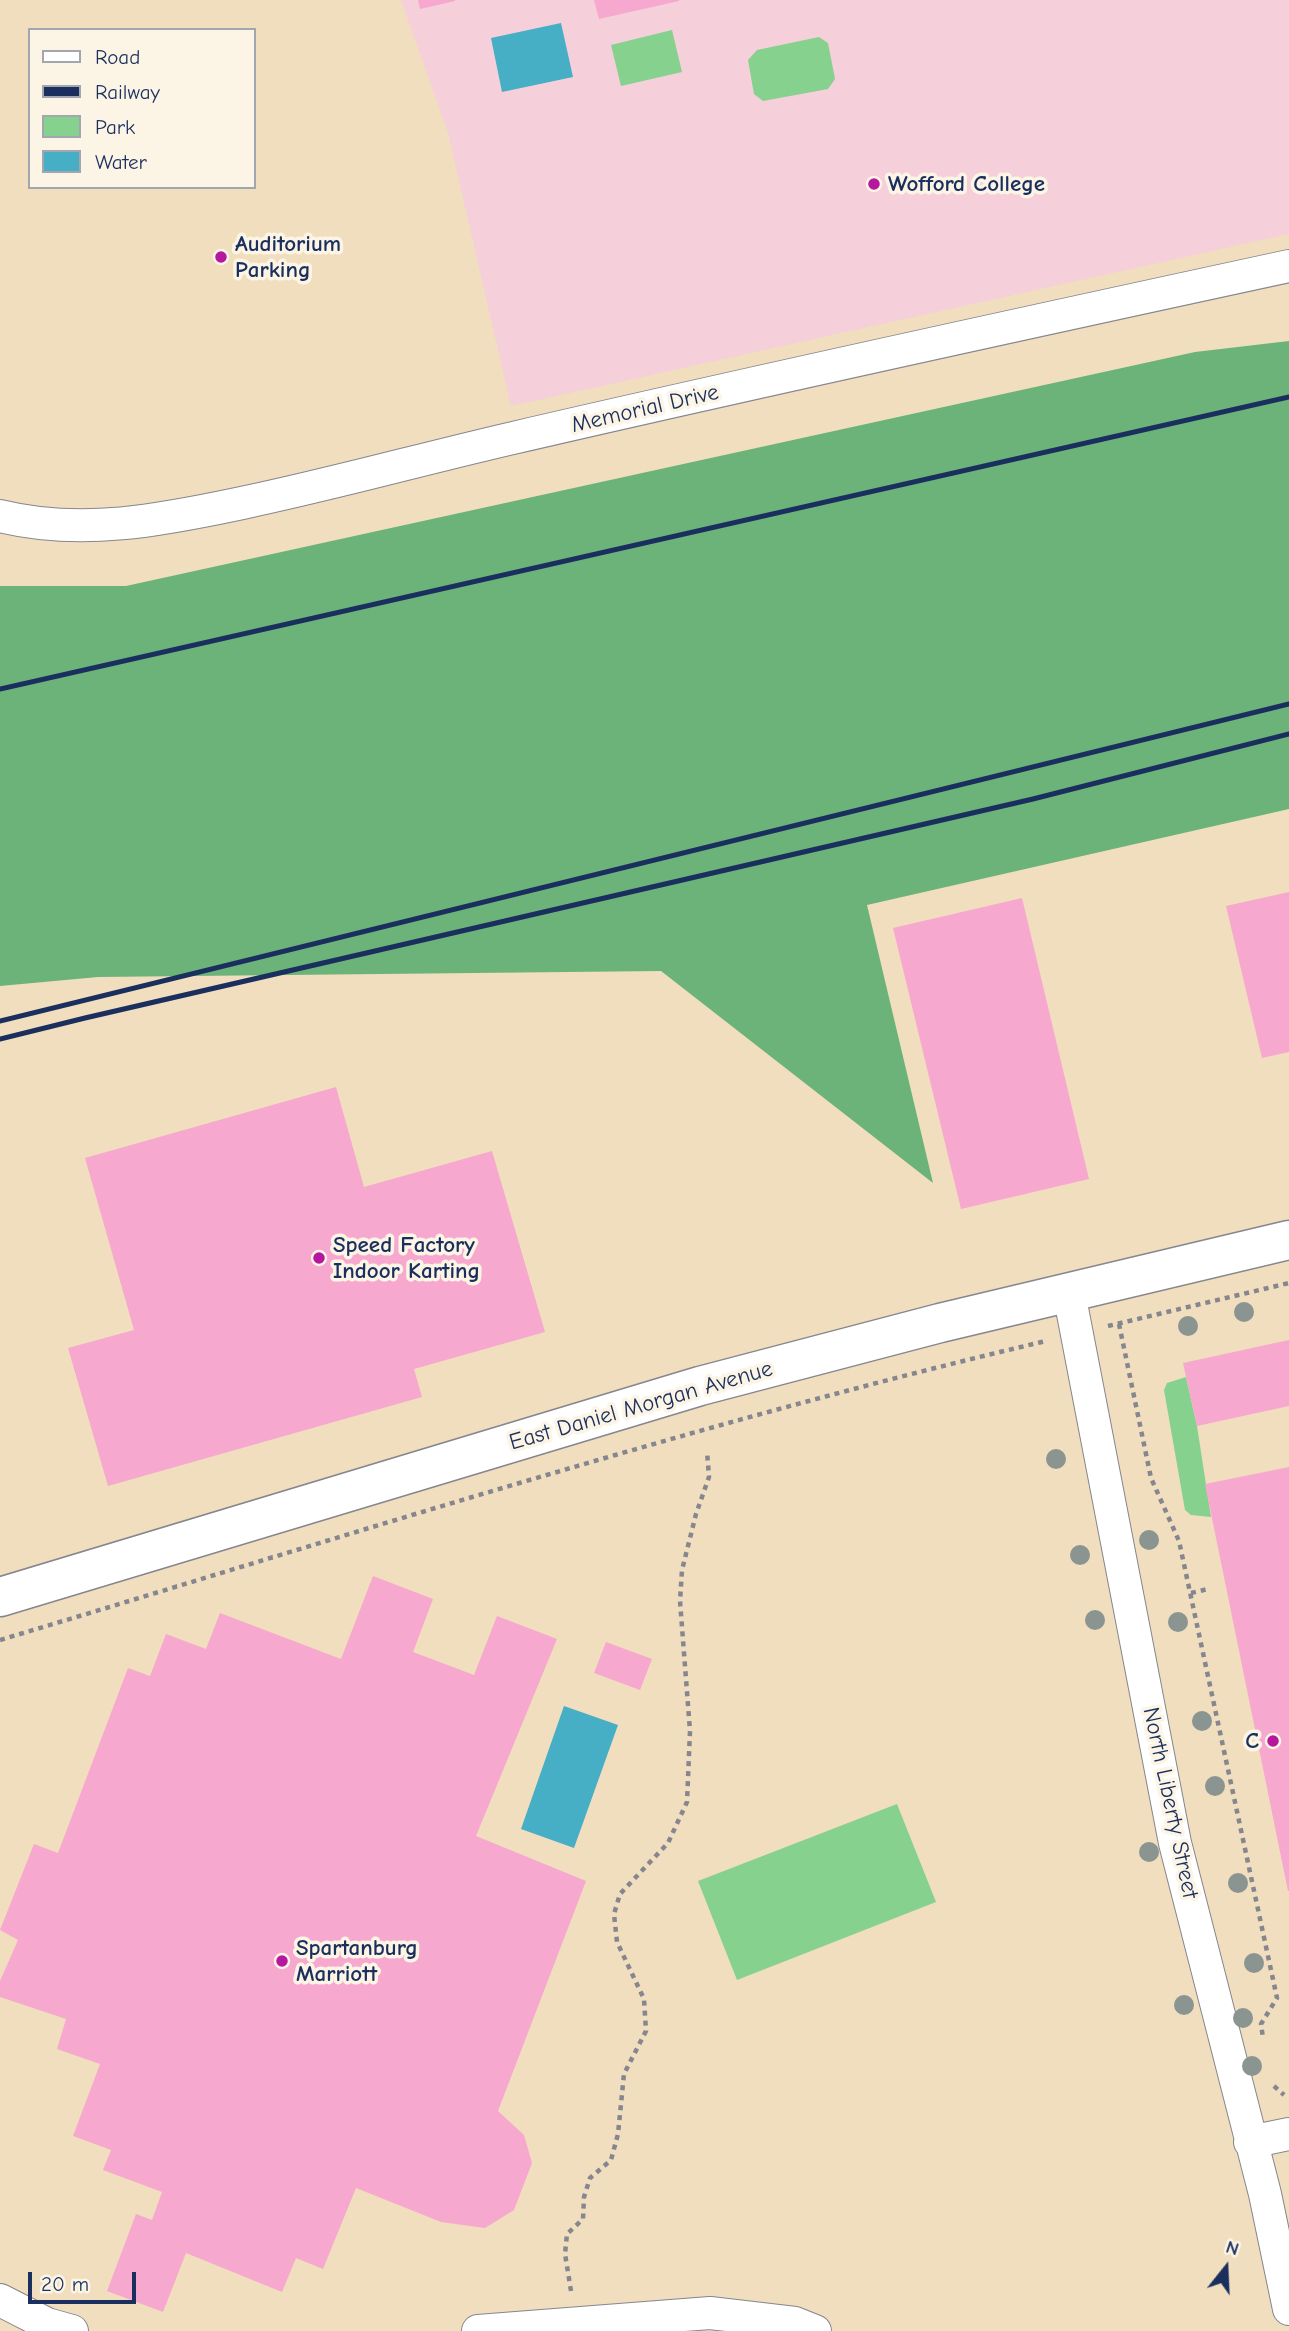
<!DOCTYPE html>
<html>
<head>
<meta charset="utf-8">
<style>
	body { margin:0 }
	#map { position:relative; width:1289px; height:2331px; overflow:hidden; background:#f0debe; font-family:"Comic Neue",sans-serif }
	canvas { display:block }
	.legend { position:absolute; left:28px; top:28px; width:228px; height:161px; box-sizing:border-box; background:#fcf5e5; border:2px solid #a2a6af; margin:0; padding:9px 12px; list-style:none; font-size:21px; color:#1b2f5e }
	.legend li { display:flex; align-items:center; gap:14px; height:35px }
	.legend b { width:35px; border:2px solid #a2a6af }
	.north { position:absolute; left:1191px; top:2233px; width:70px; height:70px; -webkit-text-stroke:5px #fcf5e5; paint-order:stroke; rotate:18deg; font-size:19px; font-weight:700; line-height:28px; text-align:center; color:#1b2f5e }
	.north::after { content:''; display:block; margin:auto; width:24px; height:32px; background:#1b2f5e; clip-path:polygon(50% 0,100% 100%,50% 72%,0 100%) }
	.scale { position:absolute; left:28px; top:2272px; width:108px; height:32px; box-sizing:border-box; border:4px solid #1b2f5e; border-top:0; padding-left:9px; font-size:21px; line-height:24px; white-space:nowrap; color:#1b2f5e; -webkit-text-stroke:5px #fcf5e5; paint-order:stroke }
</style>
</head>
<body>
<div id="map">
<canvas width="1289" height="2331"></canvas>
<ul class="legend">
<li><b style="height:9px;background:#fff"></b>Road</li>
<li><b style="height:9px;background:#1b2f5e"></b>Railway</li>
<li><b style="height:19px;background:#86d18e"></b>Park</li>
<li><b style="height:19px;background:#46aec5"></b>Water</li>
</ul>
<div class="north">N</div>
<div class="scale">20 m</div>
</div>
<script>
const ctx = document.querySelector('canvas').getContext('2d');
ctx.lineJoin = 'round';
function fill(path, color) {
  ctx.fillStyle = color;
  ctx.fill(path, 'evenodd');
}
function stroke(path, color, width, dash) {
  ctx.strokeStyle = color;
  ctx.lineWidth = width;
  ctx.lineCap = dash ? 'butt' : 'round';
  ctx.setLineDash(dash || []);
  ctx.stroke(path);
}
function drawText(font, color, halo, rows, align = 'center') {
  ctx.font = font + ' "Comic Neue",sans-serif';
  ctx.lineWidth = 7;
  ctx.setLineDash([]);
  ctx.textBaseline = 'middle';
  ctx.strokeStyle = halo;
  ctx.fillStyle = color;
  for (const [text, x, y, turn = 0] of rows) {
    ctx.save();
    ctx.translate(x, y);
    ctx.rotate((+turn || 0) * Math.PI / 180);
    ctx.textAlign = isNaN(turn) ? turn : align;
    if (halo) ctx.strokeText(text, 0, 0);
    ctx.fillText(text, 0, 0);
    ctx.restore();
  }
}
const built = new Path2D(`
	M401,0h888v234l-778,172 -63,-273z`);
const green = new Path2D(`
	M672,30l10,42 -61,14 -10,-41z
	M819,37l9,6 7,36 -7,10 -65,12 -9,-7 -6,-34 9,-10z
	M1186,1377l11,49 14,91 -20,-2 -6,-5 -21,-120 3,-7z
	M897,1804l39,98 -199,78 -39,-99z`);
const forest = new Path2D(`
	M1289,341v468l-422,96 66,278 -272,-212 -563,6 -98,9v-400h126l1069,-234z`);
const water = new Path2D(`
	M561,23l12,54 -71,15 -11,-54z
	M564,1706l54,19 -44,123 -53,-19z`);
const building = new Path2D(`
	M418,0h37v1l-35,8z
	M594,0h85v1l-80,18z
	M1289,892v160l-27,6 -36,-152z
	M1022,898l67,281 -128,30 -68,-281z
	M336,1087l28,100 128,-36 53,181 -131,37 8,28 -314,89 -40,-138 66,-18 -49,-172z
	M1289,1340v66l-92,20 -14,-63z
	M1289,1467v424h-1l-83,-407z
	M373,1576l60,23 -20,53 61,23 23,-59 60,23 -81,197 110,45 -88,230 26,24 8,28 -18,47 -29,18 -44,-6 -85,-34 -33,81 -27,-11 -14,34 -96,-39 -23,59 -56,-21 29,-77 16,6 10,-28 -59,-22 8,-20 -38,-14 27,-72 -43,-15 9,-30 -66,-22v-16l18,-41 -18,-10 34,-86 24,9 70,-185 22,8 16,-42 40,15 14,-36 121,46z
	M606,1642l46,17 -12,31 -46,-17z`);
const path = new Path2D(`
	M1119,1324l32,154 28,63 98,457 -16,26 2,14
	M1108,1326l181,-43
	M1191,1593l17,-4
	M0,1640c347,-104 693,-216 1046,-299
	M1274,2086l10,9
	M571,2291l-6,-37 2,-20 16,-15 1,-22 6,-19 21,-18 7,-26 6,-60 22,-43 -2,-32 -27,-57 -3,-28 6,-20 48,-51 19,-41 3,-71 -10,-130 2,-31 14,-56 13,-37 -2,-26`);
const minor = new Path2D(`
	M0,516c81,20 162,4 242,-13 91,-19 180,-44 271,-65 258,-60 517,-116 776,-172
	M1069,1293l106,550 90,351 24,115
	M1250,2142l39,-8
	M0,2300l47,24 25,7
	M478,2331l232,-18 85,10 20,8`);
const secondary = new Path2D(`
	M0,1597l700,-211 240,-63 349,-83`);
const rail = new Path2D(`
	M0,689l1289,-292
	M0,1021l1289,-317
	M0,1039l85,-21 948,-219 256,-65`);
const trees = [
	[1244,1312],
	[1188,1326],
	[1056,1459],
	[1149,1540],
	[1080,1555],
	[1095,1620],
	[1178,1622],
	[1202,1721],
	[1215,1786],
	[1149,1852],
	[1238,1883],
	[1254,1963],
	[1184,2005],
	[1243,2018],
	[1252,2066]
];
const markers = [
	[874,184,7,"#b5179e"],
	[221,257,7,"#b5179e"],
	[319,1258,7,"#b5179e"],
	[1273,1741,7,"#b5179e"],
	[282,1961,7,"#b5179e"]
];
const poiNames = [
	["Wofford College",888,184],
	["Auditorium",235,244],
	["Parking",235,270],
	["Speed Factory",333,1245],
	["Indoor Karting",333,1271],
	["C",1259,1741,"right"],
	["Spartanburg",296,1948],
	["Marriott",296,1974]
];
const streetNames = [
	["Memorial Drive",645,409,-13],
	["East Daniel Morgan Avenue",641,1406,-16],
	["North Liberty Street",1170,1803,78]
];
fill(built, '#f5cfd9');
fill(green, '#86d18e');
fill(forest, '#6cb379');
fill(water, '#46aec5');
fill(building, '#f7a8ce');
stroke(minor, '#86868e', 34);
stroke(secondary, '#86868e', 41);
stroke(path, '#86868e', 4.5, [5, 5]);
stroke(minor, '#fff', 32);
stroke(secondary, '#fff', 38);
stroke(rail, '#1b2f5e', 5);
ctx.fillStyle = '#8a9490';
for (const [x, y] of trees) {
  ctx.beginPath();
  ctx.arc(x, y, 10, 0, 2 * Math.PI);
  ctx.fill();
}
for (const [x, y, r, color] of markers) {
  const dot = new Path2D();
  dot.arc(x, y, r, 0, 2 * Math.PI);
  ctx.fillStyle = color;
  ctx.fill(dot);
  stroke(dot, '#fcf5e5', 2.5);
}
drawText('bold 23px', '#1b2f5e', '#fcf5e5', poiNames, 'left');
drawText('23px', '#1b2f5e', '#fcf5e5', streetNames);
</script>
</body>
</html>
